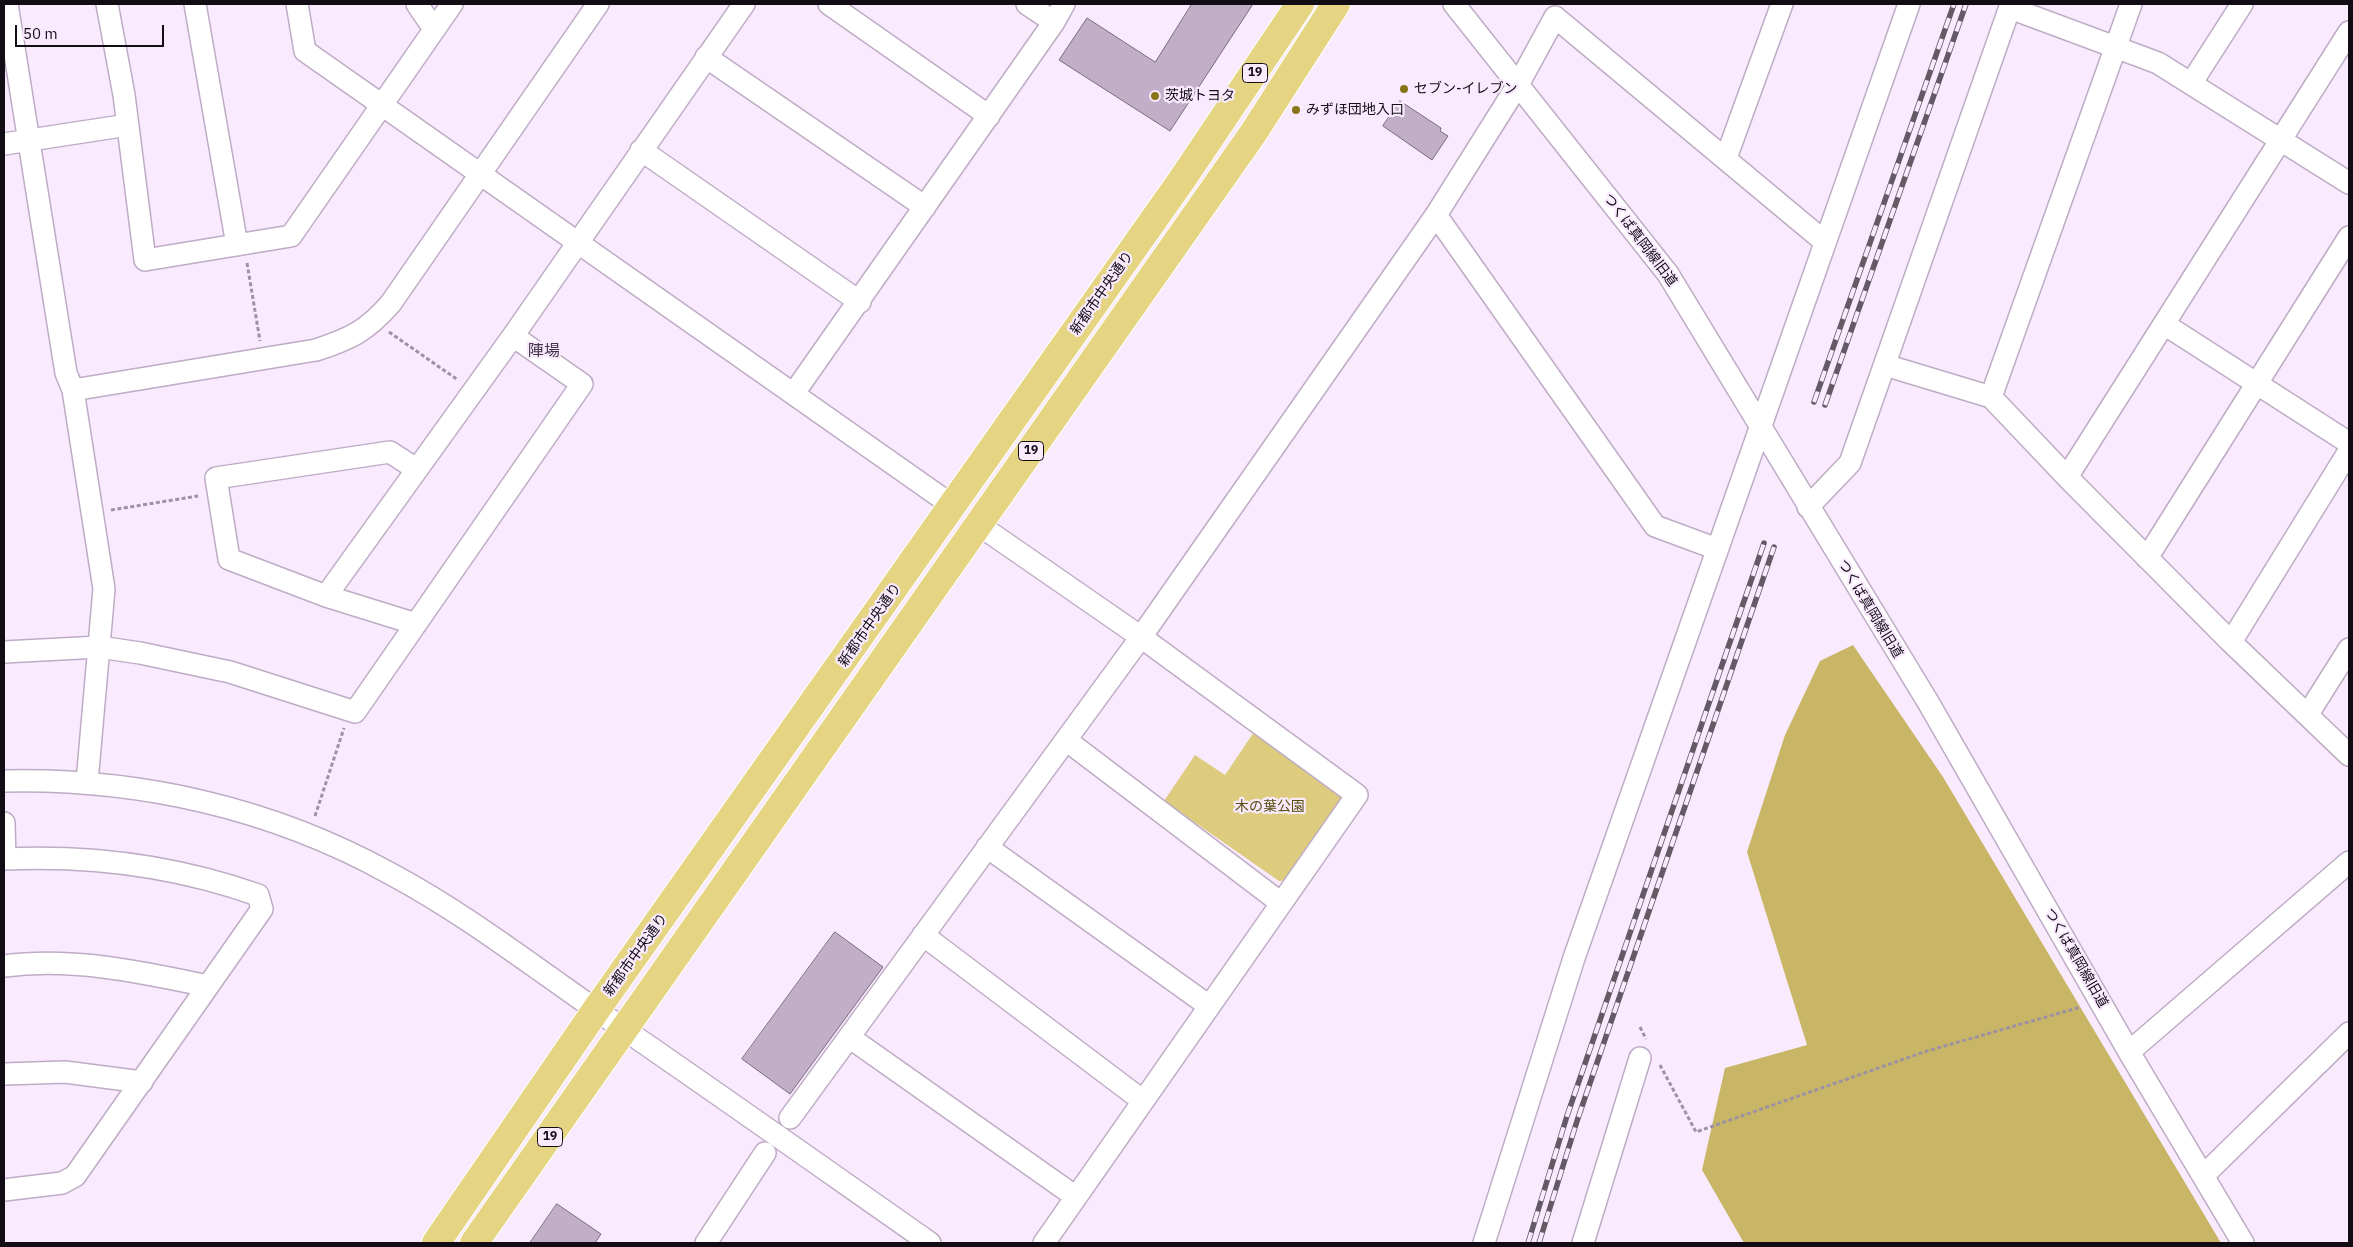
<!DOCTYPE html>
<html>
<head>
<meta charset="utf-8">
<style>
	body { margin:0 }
	#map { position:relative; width:2353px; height:1247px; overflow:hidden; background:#f9eafe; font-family:"IBM Plex Sans",sans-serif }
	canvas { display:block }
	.frame { position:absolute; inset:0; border:5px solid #120c14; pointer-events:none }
	.scale { position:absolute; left:15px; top:25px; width:149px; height:22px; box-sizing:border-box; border:2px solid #120c14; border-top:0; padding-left:6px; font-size:15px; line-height:18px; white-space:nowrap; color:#120c14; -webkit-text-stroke:4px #f9eafe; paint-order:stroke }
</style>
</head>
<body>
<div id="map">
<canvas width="2353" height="1247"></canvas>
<div class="frame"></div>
<div class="scale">50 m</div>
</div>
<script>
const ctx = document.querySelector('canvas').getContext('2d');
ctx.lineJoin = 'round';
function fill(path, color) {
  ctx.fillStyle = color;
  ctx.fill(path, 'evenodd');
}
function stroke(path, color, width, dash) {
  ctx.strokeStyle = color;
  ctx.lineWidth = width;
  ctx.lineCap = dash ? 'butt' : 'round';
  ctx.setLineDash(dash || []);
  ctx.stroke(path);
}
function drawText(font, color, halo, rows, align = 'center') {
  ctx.font = font + ' "IBM Plex Sans","Noto Sans JP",sans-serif';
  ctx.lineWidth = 4.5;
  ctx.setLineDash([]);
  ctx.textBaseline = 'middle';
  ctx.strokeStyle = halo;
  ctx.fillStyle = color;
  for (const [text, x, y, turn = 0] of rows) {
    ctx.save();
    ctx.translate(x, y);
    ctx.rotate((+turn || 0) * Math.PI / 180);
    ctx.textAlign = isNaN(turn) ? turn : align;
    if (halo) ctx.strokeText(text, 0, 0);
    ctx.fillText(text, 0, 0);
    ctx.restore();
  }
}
const green = new Path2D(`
	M1256,729l87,61 2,11 -57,79 -9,1 -115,-80 31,-46 30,20z`);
const forest = new Path2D(`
	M1853,645l90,132 278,466h-477l-42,-73 23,-102 82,-23 -60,-193 38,-117 35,-74z`);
const building = new Path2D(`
	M1192,4h61l-83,127 -111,-71 28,-42 68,44z
	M1400,101l41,27 -1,3 8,5 -16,24 -49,-34z
	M835,932l48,35 -93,127 -48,-35z
	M557,1204l44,30 -6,9h-65z`);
const path = new Path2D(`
	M247,263l13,78
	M389,332l69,48
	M111,510l87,-14
	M315,816l29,-88
	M1640,1027l6,12
	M1660,1065l36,67 231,-81 154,-44`);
const minor = new Path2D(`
	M7,4l59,369 7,17
	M107,4l17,91 21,165 146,-24 161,-232
	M195,4l42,241
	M297,4l8,47 648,455
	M417,4l17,25
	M829,4l160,112
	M1027,4l27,18
	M1454,4l214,270 260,428 201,350 114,191
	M2010,8l148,55 191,120
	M706,57l219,150
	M2192,82l50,-78
	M4,144l124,-19
	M641,150l219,152
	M1726,158l56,-154
	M1436,215l219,311 62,23
	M2164,324l185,119
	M1885,365l106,32 76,80 164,165 118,113
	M794,393l260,-371 10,-18
	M1991,397l140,-393
	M2067,477l282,-445
	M1808,507l42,-44 161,-459
	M2147,558l202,-321
	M326,596l187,-260 231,-332
	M416,624l-90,-28 -97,-37 -13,-81 174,-26 26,17
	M2231,642l118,-191
	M4,652l95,-5 41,6 90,19 125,40 227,-328 -69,-48
	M2308,714l41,-65
	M1066,740l215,163
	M4,781c135,-3 268,27 387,93 73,39 140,91 208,138 111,76 221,154 331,231
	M87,782l17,-193 -31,-199 243,-40c34,-11 51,-19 75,-47l207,-299
	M4,823l1,36
	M987,847l222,159
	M4,859c87,-4 172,7 254,36l4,14 -187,267 -13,7 -58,7
	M923,935l220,166
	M4,966c69,-9 137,6 204,20
	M849,1037l227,160
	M2129,1052l220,-190
	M4,1074l61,-2 77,10
	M790,1118l351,-481 -162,-112
	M2204,1175l145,-142
	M706,1243l59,-90
	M1044,1243l313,-448 -216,-158 295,-422 83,-132 36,-66 270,225
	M1484,1243l90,-285 335,-954
	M1583,1243l57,-185`);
const major = new Path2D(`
	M436,1243l160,-233 585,-829 119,-177
	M474,1243l780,-1111 82,-128`);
const rail = new Path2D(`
	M1814,402l140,-398
	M1825,405l141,-401
	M1528,1243l39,-127 197,-573
	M1539,1243l38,-122 197,-574`);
const markers = [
	[1404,89,5,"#877417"],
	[1155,96,5,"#877417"],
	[1296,110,5,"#877417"]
];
const shields = [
	[1255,73,25],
	[1031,451,25],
	[550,1137,25]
];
const shieldNames = [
	["19",1255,73],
	["19",1031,451],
	["19",550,1137]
];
const poiNames = [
	["セブン-イレブン",1414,89],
	["茨城トヨタ",1165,96],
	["みずほ団地入口",1306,110]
];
const streetNames = [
	["つくば真岡線旧道",1640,240,53],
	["新都市中央通り",1102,293,-55],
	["つくば真岡線旧道",1870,609,59],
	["新都市中央通り",870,625,-55],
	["新都市中央通り",636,955,-54],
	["つくば真岡線旧道",2076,958,60]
];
const parkNames = [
	["木の葉公園",1270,807]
];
const quarterNames = [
	["陣場",544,351]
];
fill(green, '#ddcc7e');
fill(forest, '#c8b666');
fill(building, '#c0afc6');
stroke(building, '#7a6a80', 1);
stroke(minor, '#beacc4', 24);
stroke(major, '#fff', 30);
stroke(path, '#9d92a1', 3, [4, 2.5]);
stroke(minor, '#fff', 21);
stroke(major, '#e5d582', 28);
stroke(rail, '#635a66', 5.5);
stroke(rail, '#f9eafe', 4, [11]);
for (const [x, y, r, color] of markers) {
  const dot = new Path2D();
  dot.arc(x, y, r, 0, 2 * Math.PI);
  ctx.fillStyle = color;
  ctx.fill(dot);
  stroke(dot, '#f9eafe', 2);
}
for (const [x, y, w] of shields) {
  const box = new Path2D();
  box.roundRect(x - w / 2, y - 9.5, w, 19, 4);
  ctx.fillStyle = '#f9eafe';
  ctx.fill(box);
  stroke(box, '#120c14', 1);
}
drawText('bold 12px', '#120c14', null, shieldNames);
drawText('14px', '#120c14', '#f9eafe', poiNames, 'left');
drawText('14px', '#120c14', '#f9eafe', streetNames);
drawText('14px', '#584c0c', '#f9eafe', parkNames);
drawText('16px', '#443549', '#f9eafe', quarterNames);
</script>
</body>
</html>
